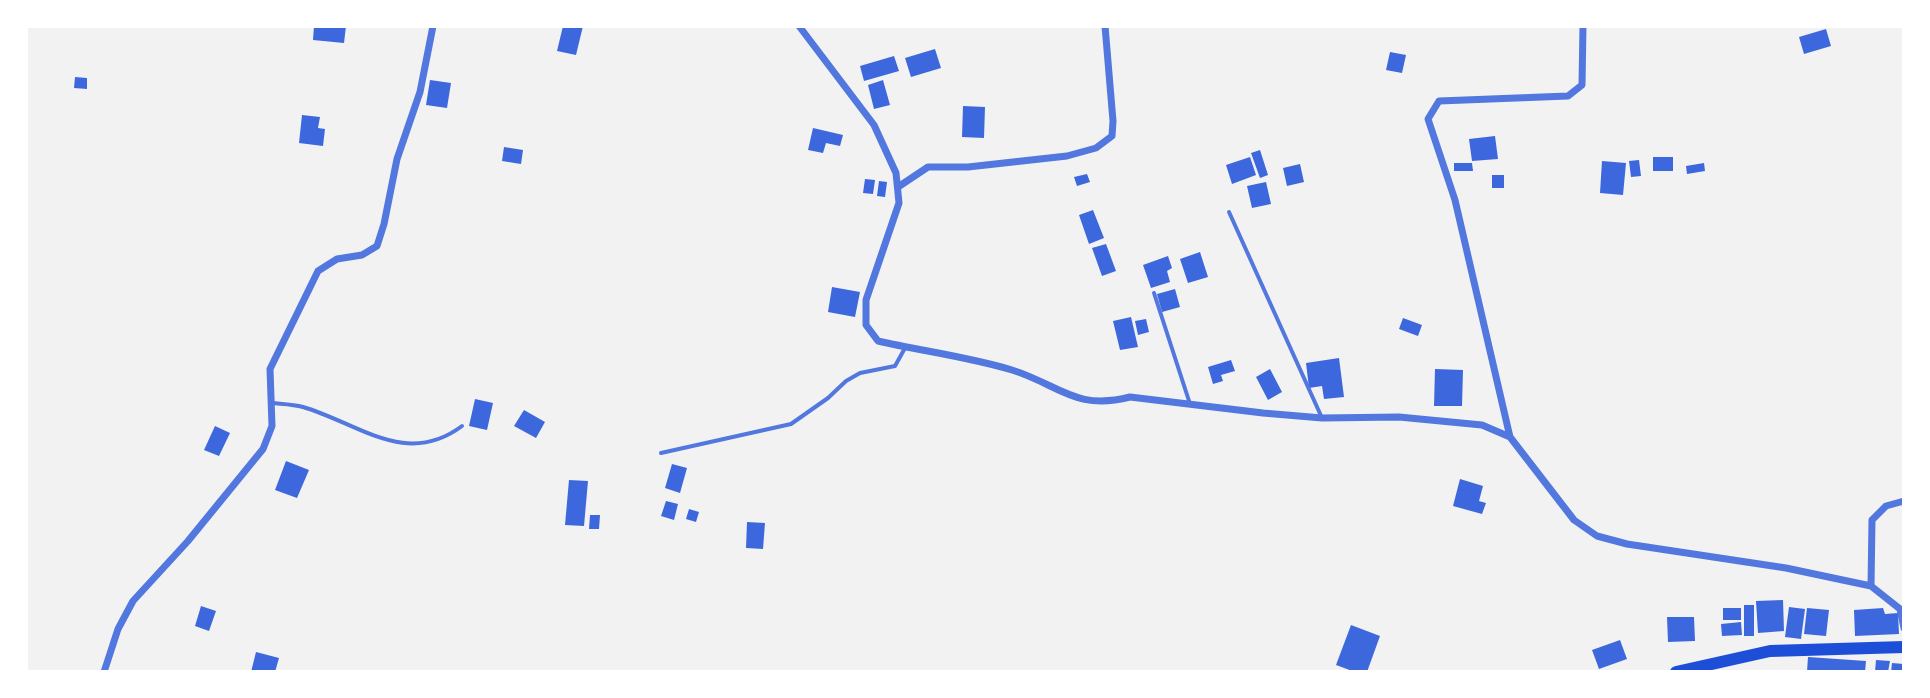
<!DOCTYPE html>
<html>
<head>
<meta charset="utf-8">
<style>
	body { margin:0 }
	#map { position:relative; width:1930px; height:698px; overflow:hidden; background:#f2f2f2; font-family:"Varela Round",sans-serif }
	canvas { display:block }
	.frame { position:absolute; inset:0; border:28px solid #fff; pointer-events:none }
</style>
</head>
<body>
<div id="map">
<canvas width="1930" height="698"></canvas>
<div class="frame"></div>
</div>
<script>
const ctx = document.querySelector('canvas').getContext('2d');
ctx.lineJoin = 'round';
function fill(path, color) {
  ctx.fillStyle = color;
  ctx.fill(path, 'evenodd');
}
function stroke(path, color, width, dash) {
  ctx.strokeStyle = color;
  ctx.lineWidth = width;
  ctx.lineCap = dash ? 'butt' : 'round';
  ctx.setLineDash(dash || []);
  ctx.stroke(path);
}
const building = new Path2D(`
	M314,26h32l-2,17 -31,-3z
	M563,26h20l-7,29 -19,-4z
	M1826,29l5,17 -27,8 -5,-17z
	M935,49l6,19 -30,9 -6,-19z
	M1390,52l16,3 -4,18 -16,-3z
	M894,56l5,15 -35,10 -4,-15z
	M75,77l12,1v11l-13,-1z
	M430,80l21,3 -4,25 -21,-3z
	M883,80l7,25 -16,4 -6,-24z
	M963,106l22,1 -1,31 -22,-1z
	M302,115l18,2 -2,11 7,1 -2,17 -24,-3z
	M813,128l30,7 -3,11 -14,-3 -3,10 -15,-3z
	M1495,136l3,23 -26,2 -3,-22z
	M504,147l19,3 -2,14 -19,-3z
	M1260,150l8,25 -8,3 -9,-25z
	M1250,157l6,18 -24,9 -6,-19z
	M1653,157h20v14h-20z
	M1639,160l2,16 -10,1 -2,-16z
	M1602,161l24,2 -3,32 -23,-2z
	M1454,163h18l1,8h-19z
	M1704,163l1,8 -18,3 -1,-8z
	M1300,164l4,18 -17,4 -4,-18z
	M1087,174l3,8 -13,4 -3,-9z
	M1492,175h12v13h-12z
	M865,179l10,1 -2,14 -10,-1z
	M879,181l8,1 -2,15 -8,-1z
	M1266,182l5,22 -19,4 -5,-22z
	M1093,210l11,28 -15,6 -10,-29z
	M1106,244l10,27 -14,5 -10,-28z
	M1200,252l8,25 -20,6 -8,-24z
	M1168,256l4,12 -5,3 3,11 -19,6 -8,-23z
	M832,287l28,5 -5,25 -27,-5z
	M1175,289l5,18 -18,5 -5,-18z
	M1131,317l7,30 -18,3 -7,-29z
	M1403,318l19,7 -4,11 -19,-7z
	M1146,319l3,13 -11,3 -3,-14z
	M1339,358l5,39 -20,2 -2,-13 -13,2 -3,-25z
	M1231,360l4,11 -14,4 2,6 -10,3 -5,-17z
	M1270,369l12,23 -14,8 -12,-23z
	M1435,369l28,1 -1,36h-28z
	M475,399l18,4 -6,27 -18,-4z
	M524,410l21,12 -9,16 -22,-12z
	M215,426l15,7 -11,23 -15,-6z
	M286,461l23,9 -12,28 -22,-8z
	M672,464l15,4 -7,25 -15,-5z
	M1460,479l23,7 -4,15 7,2 -4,11 -29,-8z
	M569,480l19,1 -4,45 -19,-1z
	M666,501l12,3 -4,16 -13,-4z
	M689,509l10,3 -3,10 -10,-3z
	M590,515h10l-1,14h-10z
	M747,522l18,1 -2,26 -17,-1z
	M1783,600l1,31 -26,2 -2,-32z
	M1744,605h10v31h-10z
	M201,606l15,5 -7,20 -14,-5z
	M1789,607l16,2 -4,30 -16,-2z
	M1723,608h18v12h-18z
	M1807,608l22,2 -3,26 -22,-2z
	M1883,608l2,6 13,-1 1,21 -44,2 -1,-26z
	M1667,617h27l1,24 -27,1z
	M1741,622l1,13 -20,1 -1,-12z
	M1351,625l29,11 -13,36h-12l-19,-7z
	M1620,640l7,19 -28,10 -7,-19z
	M256,652l23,6 -4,14h-24z
	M1808,657l58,4 -1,11h-58z
	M1876,660l14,1 -2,11h-13z
	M1892,663l12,1v8h-13z`);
const service = new Path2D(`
	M1229,212l93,206
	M1154,293l36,111
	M272,403c10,1 21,1 31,4 55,16 103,61 159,19
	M661,453l130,-29 37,-26 18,-17 14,-8 35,-7 10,-18`);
const minor = new Path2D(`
	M799,26l75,99 22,48 3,30 -33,97v25l12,16c44,10 91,16 134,29 48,15 63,41 118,27l133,16 59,5 77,-1 83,8 28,12
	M1583,26l-1,59 -14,11 -129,5 -11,18 27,81 55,237 64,83 23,16 30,8 159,24 85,18 29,23 4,19
	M898,187l30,-20h40l99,-11 29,-8 16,-12 1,-15 -8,-95
	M1871,586l1,-66 14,-14 18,-5
	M104,672l14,-43 15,-28 55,-60 75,-92 9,-23 -2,-57 48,-98 19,-12 25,-4 15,-9 7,-22 13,-65 23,-67 13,-66`);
const primary = new Path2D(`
	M1676,672l94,-21 134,-4`);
fill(building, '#3d67dc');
stroke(service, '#5277de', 4);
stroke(minor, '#5277de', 7);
stroke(primary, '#1d4ed8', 12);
</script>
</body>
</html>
